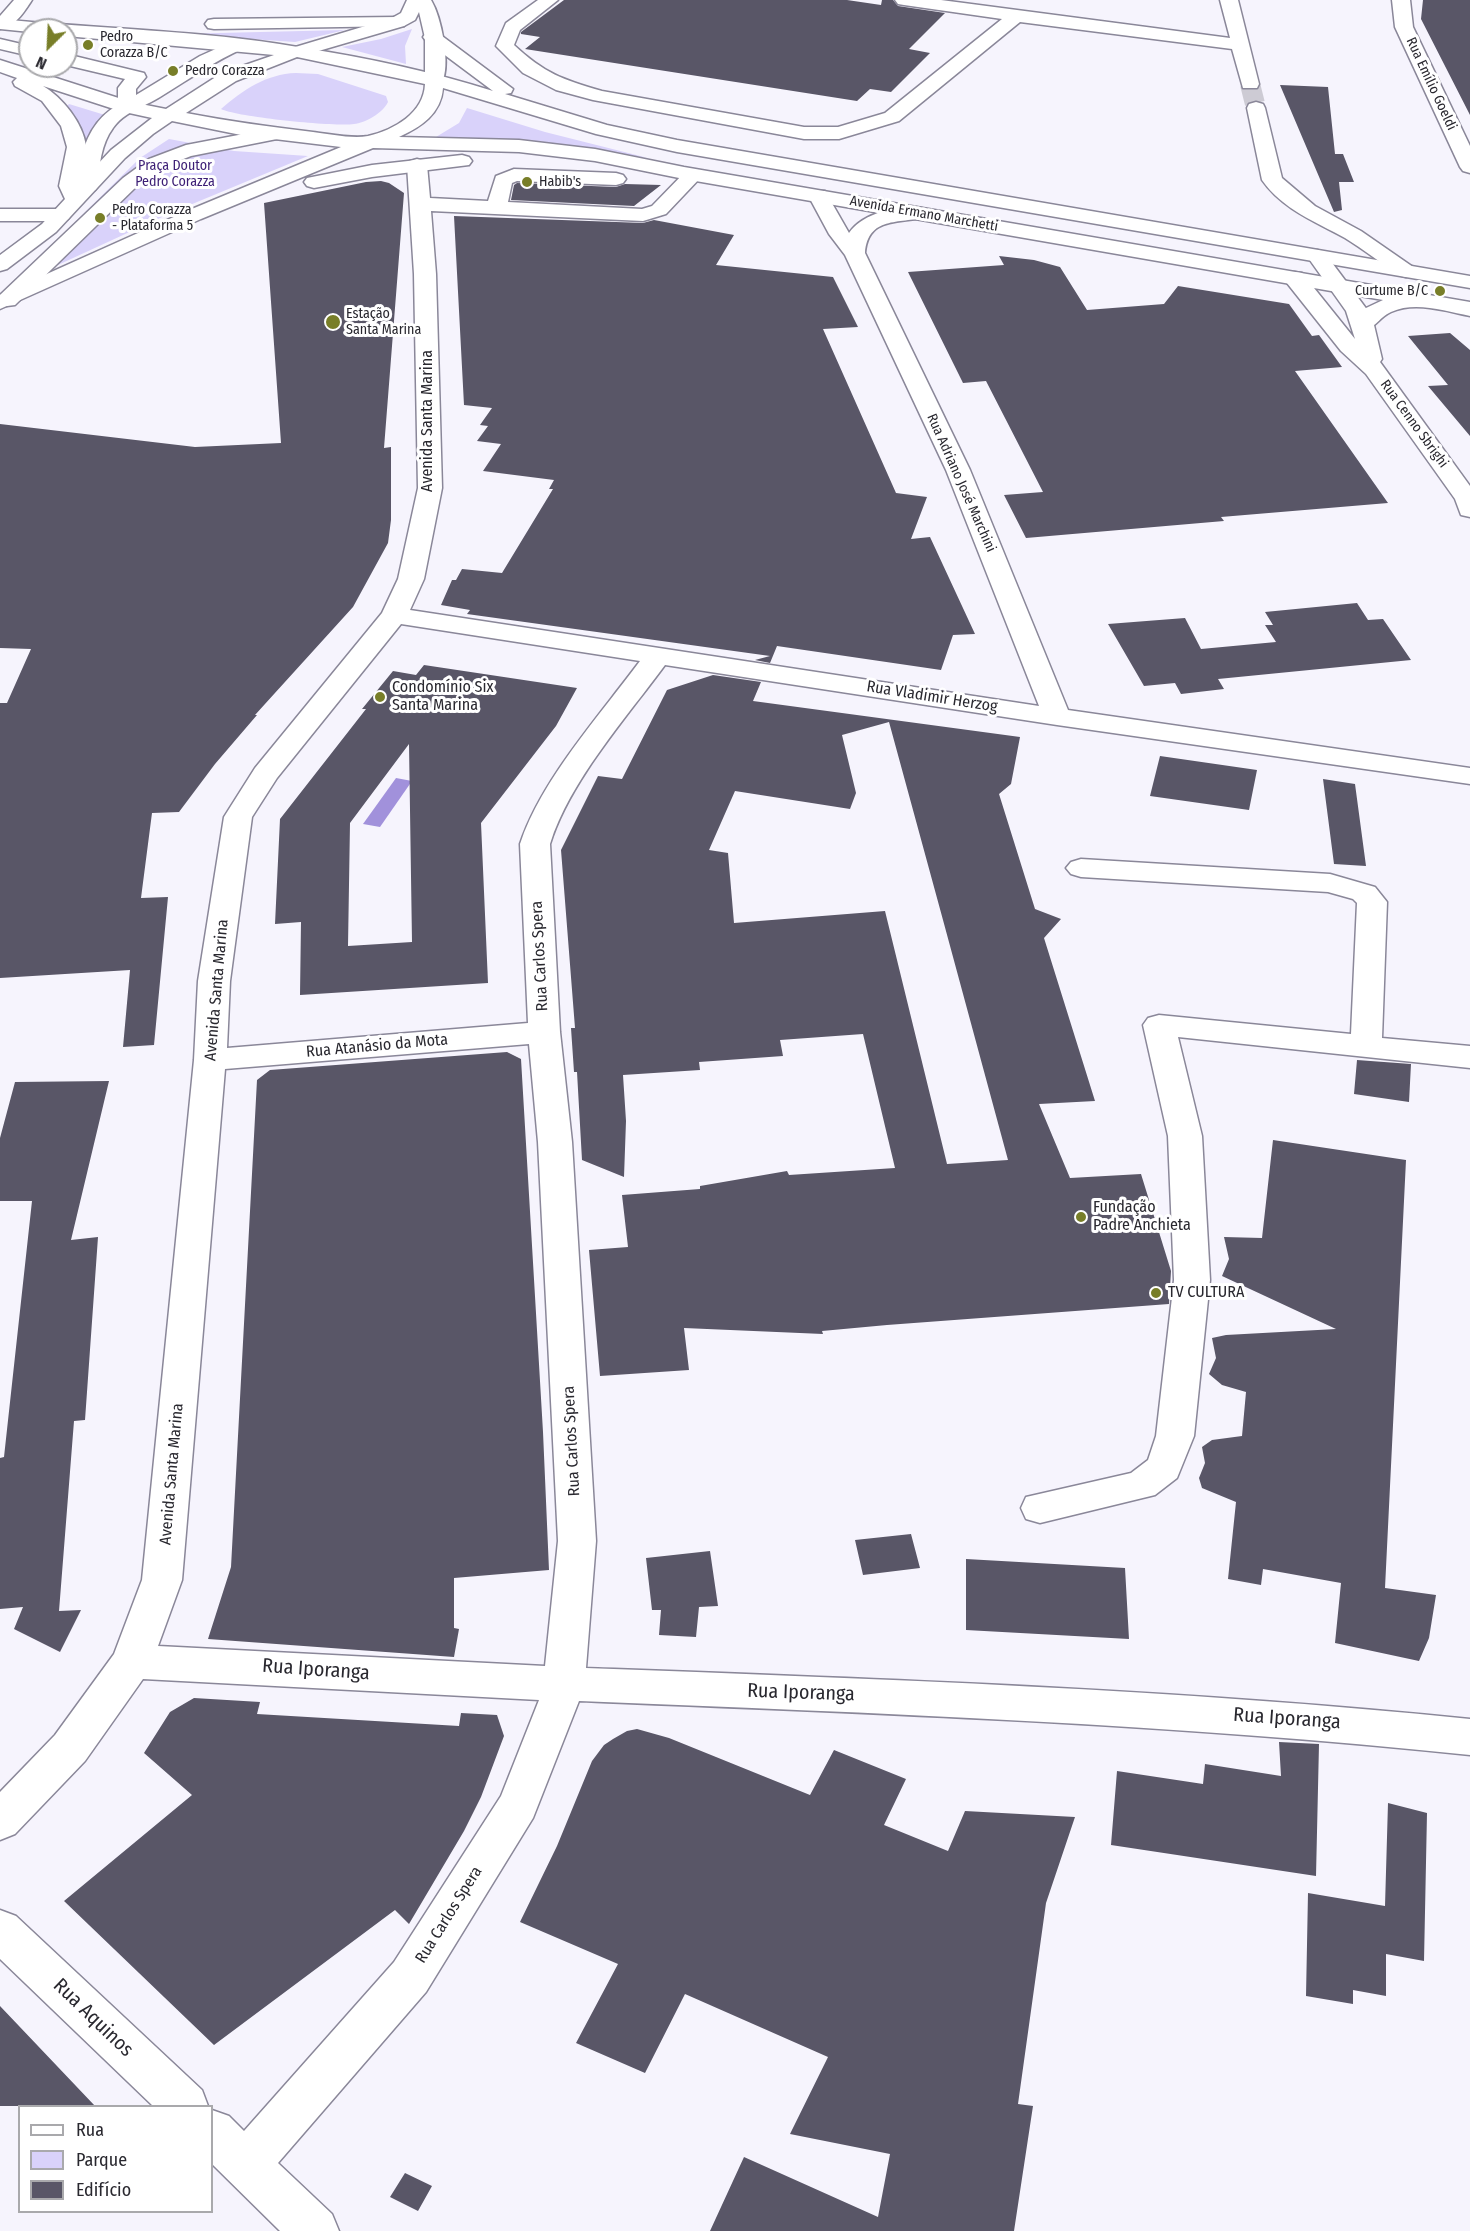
<!DOCTYPE html>
<html>
<head>
<meta charset="utf-8">
<style>
	body { margin:0 }
	#map { position:relative; width:1470px; height:2231px; overflow:hidden; background:#f6f4fd; font-family:"Fira Sans Condensed",sans-serif }
	canvas { display:block }
	.legend { position:absolute; left:18px; top:2105px; width:195px; height:108px; box-sizing:border-box; background:#fff; border:2px solid #a9a9ac; margin:0; padding:8px 10px; list-style:none; font-size:18px; color:#29282f }
	.legend li { display:flex; align-items:center; gap:12px; height:30px }
	.legend b { width:30px; border:2px solid #a9a9ac }
	.north { position:absolute; left:18px; top:18px; width:60px; height:60px; box-sizing:border-box; background:#fff; border:2px solid #a9a9ac; border-radius:50%; rotate:204deg; font-size:16px; font-weight:700; line-height:24px; text-align:center; color:#29282f }
	.north::after { content:''; display:block; margin:auto; width:21px; height:27px; background:#787e28; clip-path:polygon(50% 0,100% 100%,50% 72%,0 100%) }
</style>
</head>
<body>
<div id="map">
<canvas width="1470" height="2231"></canvas>
<ul class="legend">
<li><b style="height:8px;background:#fff"></b>Rua</li>
<li><b style="height:16px;background:#d9d2fa"></b>Parque</li>
<li><b style="height:16px;background:#595667"></b>Edifício</li>
</ul>
<div class="north">N</div>
</div>
<script>
const ctx = document.querySelector('canvas').getContext('2d');
ctx.lineJoin = 'round';
function fill(path, color) {
  ctx.fillStyle = color;
  ctx.fill(path, 'evenodd');
}
function stroke(path, color, width, dash) {
  ctx.strokeStyle = color;
  ctx.lineWidth = width;
  ctx.lineCap = dash ? 'butt' : 'round';
  ctx.setLineDash(dash || []);
  ctx.stroke(path);
}
function drawText(font, color, halo, rows, align = 'center') {
  ctx.font = font + ' "Fira Sans Condensed",sans-serif';
  ctx.lineWidth = 6;
  ctx.setLineDash([]);
  ctx.textBaseline = 'middle';
  ctx.strokeStyle = halo;
  ctx.fillStyle = color;
  for (const [text, x, y, turn = 0] of rows) {
    ctx.save();
    ctx.translate(x, y);
    ctx.rotate((+turn || 0) * Math.PI / 180);
    ctx.textAlign = isNaN(turn) ? turn : align;
    if (halo) ctx.strokeText(text, 0, 0);
    ctx.fillText(text, 0, 0);
    ctx.restore();
  }
}
const green = new Path2D(`
	M412,29l-7,17 1,18 -64,-17 39,-8z
	M345,30l-50,12 -119,-8z
	M296,73l22,1 62,20 6,2 2,6c-5,11 -23,21 -34,22 -19,3 -117,-7 -133,-15 22,-19 45,-35 75,-36z
	M69,104l36,11 -18,29 -7,-14 -15,-22z
	M467,108l78,24 103,26 -82,-13 -130,-8 23,-14z
	M169,139l65,12 74,5 -135,56 -165,76 132,-130z`);
const water = new Path2D(`
	M396,778l16,3 -32,46 -17,-3z`);
const building = new Path2D(`
	M564,0h283l34,5 1,-5h11l5,6 47,7 -36,36 21,4 -39,39 -21,-3 -13,12 -332,-52 15,-12 -19,-3v-2z
	M1423,0h47v115l-49,-96z
	M1280,85l48,2 7,67h8l11,28h-15l3,28 -8,2z
	M381,181l8,2 15,10 -20,255 7,-1v73l-3,23 -35,64 -98,108h2l-42,49 -36,48 -27,1 -11,85 27,-1 -14,148 -31,2 7,-77 -130,8v-275h7l24,-54 -31,-1v-224l195,23 86,-4 -17,-240 102,-21z
	M517,183l99,4 9,-3 36,1 -27,21 -123,-6 3,-15z
	M454,216l189,7 11,-3 80,15 -18,30 117,12 25,50 -35,2 73,164 31,4 -16,42 19,-2 45,97 -22,1 -12,35 -164,-24 -7,17 -15,-3 15,-4 -303,-42 3,-4 -29,-5 11,-25h4l6,-11 40,4 51,-84h-4l5,-9 -71,-9 18,-27 -24,-3 11,-15 -8,-1 12,-17 -28,-3z
	M999,256l35,4 26,7 27,43 77,-6 14,-18 111,18 23,32 7,-1 23,32 -47,4 93,132 -167,14 3,4 -198,17 -22,-43 39,-3 -57,-111 -23,2 -55,-111 96,-7z
	M1450,333l20,17v86l-42,-50 20,-1 -40,-49z
	M1357,603l11,17 15,-1 28,41 -193,19 6,10 -43,5 -6,-11 -31,3 -36,-62 77,-6 16,31 75,-7 -11,-17h8l-8,-13z
	M424,665l153,23 -21,38 -75,97 7,160 -188,12 1,-73 -26,2 5,-105 86,-110h-4l31,-38 23,4zM409,744l3,198 -64,4 2,-123z
	M713,675l48,7 -8,19 267,36 -9,47 -12,10 36,115 26,10 -17,19 51,163 -56,3 31,74 71,-4 30,97 -2,33 -282,21 -65,6 1,3 -139,-6 5,42 -89,6 -11,-126 39,-3 -6,-52 78,-6v-3l87,-15 2,4 106,-7 -32,-134 -83,6 3,16 -84,6 1,8 -77,5 3,46 -2,56 -42,-17 -5,-88h-3l-3,-44h4l-14,-178 37,-74 24,3 45,-89zM889,722l54,198 65,240 -61,4 -62,-253 -151,12 -6,-70 -19,-3 26,-59 115,18 6,-16 -14,-58z
	M1160,756l97,14 -8,40 -99,-14z
	M1323,779l32,5 11,82 -32,-2z
	M507,1052l14,7 22,373 6,138 -95,8v50l5,1 -5,28 -246,-18 23,-72 26,-487 13,-10z
	M1357,1060l54,4 -2,38 -55,-8z
	M109,1081l-38,159 27,-3 -13,183 -11,1 -15,190 22,-1 -21,42 -46,-23 9,-22 -23,2v-151l4,-1 28,-256h-32v-63l15,-56z
	M1273,1140l133,20 -21,428 51,7 -7,43 -10,23 -84,-18 6,-60 -78,-14 -2,16 -33,-6 8,-77 -34,-14 -3,-10 6,-15 -3,-16 10,-7 30,-4 4,-44 -24,-7 -13,-11 7,-16 -4,-20 14,-3 110,-6 -114,-53 7,-17 -5,-22 38,1z
	M911,1534l9,34 -57,7 -8,-35z
	M710,1551l8,55 -19,1 -3,30 -37,-2 2,-25h-9l-6,-52z
	M966,1559l159,9 4,71 -163,-9z
	M194,1698l66,4 -3,12 202,12 2,-13 36,2 7,21 -23,61 -17,34 -55,93 -14,-14 -181,135 -150,-144 128,-106 -48,-42 26,-41z
	M637,1729l32,9 141,57 24,-45 72,29 -22,46 64,26 17,-40 110,6 -29,86 -28,201 15,2 -19,125h-304l34,-74 134,60 12,-63 -100,-20 38,-77 -143,-63 -40,79 -69,-30 42,-79 -98,-42 37,-76 35,-85 12,-16 9,-6 14,-8z
	M1279,1742l40,2 -3,132 -205,-31 6,-74 86,13 2,-20 76,12z
	M1388,1803l39,10 -3,148 -38,-7v42l-33,-6v14l-47,-8 2,-103 77,13z
	M0,2006l95,100h-95z
	M405,2173l27,13 -14,25 -28,-14z`);
const minorTunnel = new Path2D(`
	M1250,84l6,24`);
const minor = new Path2D(`
	M14,0h18c-8,12 -17,27 -32,29v-13z
	M407,0h24c10,16 21,67 10,84h-14l-2,-4v-42l-6,-26 -4,8 -11,6 -106,31 -6,-1 -3,-4 3,-4 100,-30 9,-5z
	M538,0h20l-38,30 -6,15c30,28 49,35 88,46l202,36h34l47,-14 117,-94 -98,-14 -6,-1 -3,-4h46l289,38 -10,-38h18l21,84 -2,4h-14l-11,-39 -212,-27 -121,99 -60,18h-35l-211,-39 -37,-10 -33,-17 -27,-27 10,-23z
	M1392,0h18l3,27 57,119v27l-7,-2 -3,-4 -65,-140z
	M0,39l30,7v10l-30,-7z
	M238,39l6,1 3,4 -3,4c-30,13 -56,32 -84,49 -16,10 -36,15 -47,31 -12,16 -14,38 -15,58l-3,4h-14c-4,-6 -3,-11 -2,-18 3,-27 14,-53 39,-67v-17l7,-9 -59,-14v-11l78,19 2,4 -10,12v6l64,-39z
	M1256,102l7,2 2,4 17,70 33,28 46,25 52,36 4,4 -4,4 -7,2 -7,-2c-18,-12 -36,-26 -54,-37 -29,-16 -63,-29 -83,-58l-15,-72 2,-4z
	M275,128l7,2 3,4 -3,4 -91,18 -28,11 -26,19 -122,119 -8,1 -7,-1v-10l123,-117 26,-19 37,-14z
	M417,159l7,2 3,4 3,33 58,3 8,-25 18,-7 102,4 7,2 3,4 -3,4 -7,2 -99,-4 -5,2 -4,19 134,7 10,-3 34,-35h14l3,4 -37,39 -23,7 -212,-10 5,63 6,214 -18,91 -14,31 629,96 -93,-236 -101,-215 -16,-21 -21,-39 3,-4h14l24,42c14,-21 54,-30 77,-24l3,4 -3,4c-27,7 -58,-1 -61,36l105,217 98,240 402,58v16l-413,-59 -392,-60c-39,53 -96,117 -115,179l10,188 12,110 24,399 -10,127c295,11 590,21 884,51v36c-296,-31 -593,-42 -891,-54l-46,117 -107,174 -148,171 54,51 7,17h-59l-68,-67v-54l17,6 15,15 150,-169 107,-166 38,-96 -396,-21 -58,82 -70,73 -15,6v-48l55,-57 59,-81 28,-74 52,-520 4,-79 26,-164 31,-49 127,-155 16,-34 20,-91 -4,-214 -7,-109 3,-4zM401,624l239,37c-40,54 -99,119 -120,183l8,179 -301,25 3,-67 22,-164 25,-39zM529,1044l9,98 20,399 -13,125 -387,-20 24,-66 43,-511z
	M0,209h61l7,2 3,4 -3,4 -7,2h-61z
	M1317,250l7,2 44,59 6,14 8,34 -2,3 90,124v31l-9,-2 -6,-16 -89,-125 -25,-23 -58,-73 3,-5 8,-1 8,1 53,66 -9,-28 -39,-55 3,-4z
	M1081,859l249,15 45,13 12,15 -5,136 88,8v22l-292,-31 24,99 8,144 -16,156 -17,42 -22,17 -115,28 -14,-4 -5,-11 5,-11 105,-24 17,-13 8,-24 18,-156 -6,-144 -25,-111 5,-7 11,-3 192,19 6,-131 -4,-4 -25,-7 -247,-15 -10,-3 -5,-6 5,-6z
	M0,1910l16,6 186,174 6,16h-55l-153,-147z`);
const major = new Path2D(`
	M398,17l6,1 3,4 -3,4 -190,3 -6,-1 -3,-4 3,-4 6,-1z
	M0,19c99,10 200,11 298,28 65,10 132,24 195,44l-67,-50 -3,-4 3,-4h12l75,56 -2,4 -6,1 102,31 70,15 793,136v12l-793,-136 -81,-18 -153,-46c-2,26 -22,39 -44,49l120,3 76,9 89,18 786,135v14c-25,-5 -55,-15 -79,-4 -15,7 -18,22 -36,18l-3,-5 14,-17 17,-8 -699,-121 -89,-18 -76,-9 -146,-4 -172,71 -201,90v-14l187,-84 154,-64 -100,-12 -69,-14 -19,13 -28,24 -69,74 -49,37 -7,2v-16l42,-31 23,-25 -6,-13 8,-39 -6,-21 -19,-25 -27,-15 -2,-4 4,-4 -17,-6v-12l131,42 35,7 56,-36 52,-18 -208,-19v-6h-36v2l-30,-3zM297,57l128,27c-1,29 -31,46 -57,52 -16,3 -38,-2 -55,-4 -42,-5 -85,-11 -127,-19l50,-32zM43,86l77,25 32,7 -41,32 -31,33c2,-11 8,-26 6,-37 -3,-23 -24,-49 -43,-60z
	M462,155l7,2 3,4 -3,4 -97,12 -58,11 -7,-2 -3,-4 3,-4 65,-13z`);
const markers = [
	[88,45,6,"#787e28"],
	[173,71,6,"#787e28"],
	[527,182,6,"#787e28"],
	[100,218,6,"#787e28"],
	[1440,291,6,"#787e28"],
	[333,322,8,"#787e28"],
	[380,697,6,"#787e28"],
	[1081,1217,6,"#787e28"],
	[1156,1293,6,"#787e28"]
];
const farPoinames = [
	["Pedro",100,37],
	["Corazza B/C",100,53],
	["Pedro Corazza",185,71],
	["Habib's",539,182],
	["Pedro Corazza",112,210],
	["- Plataforma 5",112,226],
	["Curtume B/C",1428,291,"right"],
	["Estação",346,314],
	["Santa Marina",346,330]
];
const farStreetnames = [
	["Rua Emílio Goeldi",1431,84,65],
	["Avenida Ermano Marchetti",924,214,10],
	["Rua Cenno Sbrighi",1414,424,54],
	["Rua Adriano José Marchini",961,483,66]
];
const farParknames = [
	["Praça Doutor",175,166],
	["Pedro Corazza",175,182]
];
const streetNames = [
	["Avenida Santa Marina",428,421,-90],
	["Rua Vladimir Herzog",932,697,9],
	["Rua Carlos Spera",540,956,-93],
	["Avenida Santa Marina",217,990,-85],
	["Rua Atanásio da Mota",377,1046,-5],
	["Rua Carlos Spera",572,1441,-93],
	["Avenida Santa Marina",172,1474,-85],
	["Rua Carlos Spera",449,1915,-58]
];
const poiNames = [
	["Condomínio Six",392,688],
	["Santa Marina",392,706],
	["Fundação",1093,1208],
	["Padre Anchieta",1093,1226],
	["TV CULTURA",1168,1293]
];
const nearStreetnames = [
	["Rua Iporanga",316,1670,4],
	["Rua Iporanga",801,1693,2],
	["Rua Iporanga",1287,1719,4],
	["Rua Aquinos",93,2018,44]
];
fill(green, '#d9d2fa');
fill(water, '#a191db');
fill(building, '#595667');
stroke(minorTunnel, '#cdcbd4', 20, [20, 10]);
stroke(minor, '#8a8799', 3);
stroke(major, '#8a8799', 3);
fill(minor, '#fff');
fill(major, '#fff');
for (const [x, y, r, color] of markers) {
  const dot = new Path2D();
  dot.arc(x, y, r, 0, 2 * Math.PI);
  ctx.fillStyle = color;
  ctx.fill(dot);
  stroke(dot, '#fff', 2);
}
drawText('14px', '#29282f', '#fff', farPoinames, 'left');
drawText('14px', '#29282f', '#fff', farStreetnames);
drawText('14px', '#3c1e75', '#fff', farParknames);
drawText('16px', '#29282f', '#fff', streetNames);
drawText('16px', '#29282f', '#fff', poiNames, 'left');
drawText('20px', '#29282f', '#fff', nearStreetnames);
</script>
</body>
</html>
